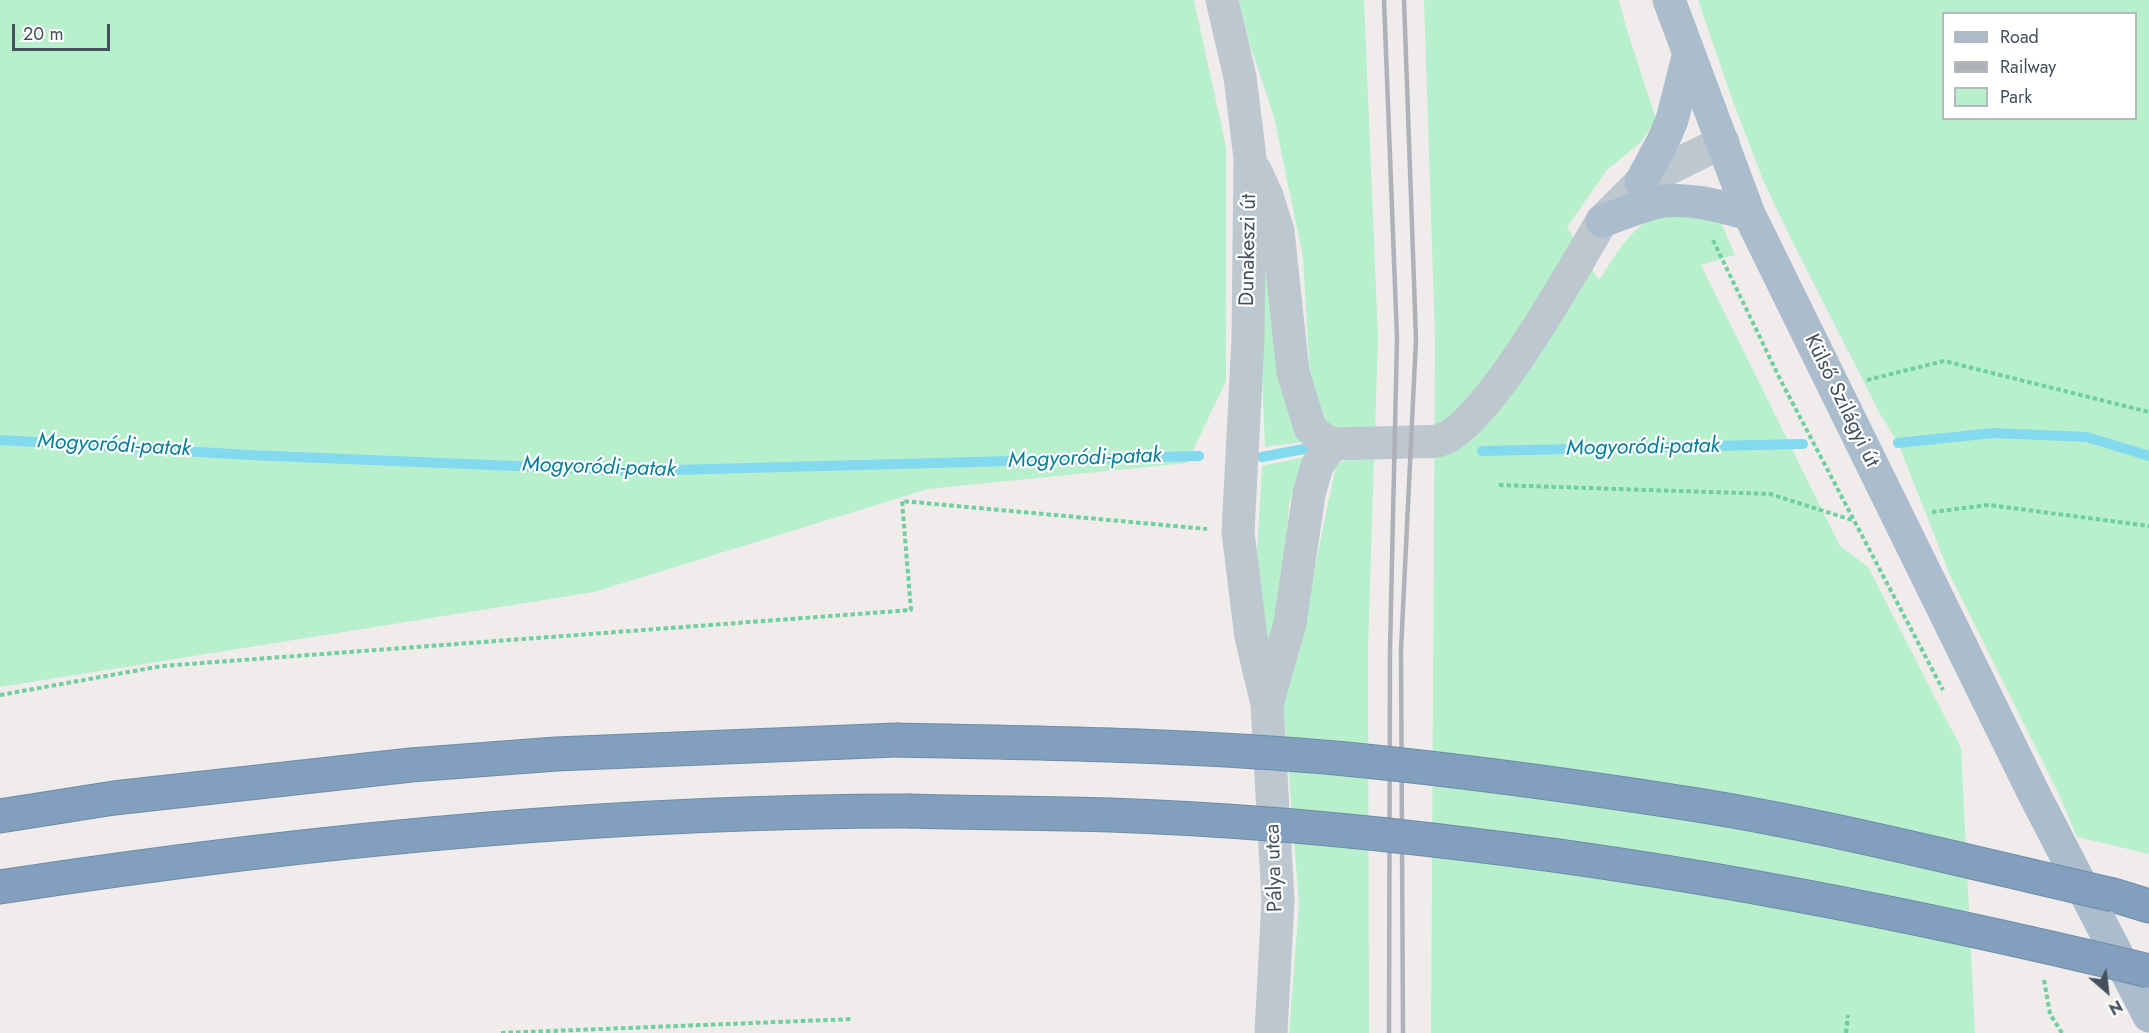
<!DOCTYPE html>
<html>
<head>
<meta charset="utf-8">
<style>
	body { margin:0 }
	#map { position:relative; width:2149px; height:1033px; overflow:hidden; background:#f0ecec; font-family:Jost,sans-serif }
	canvas { display:block }
	.legend { position:absolute; left:1942px; top:12px; width:195px; height:108px; box-sizing:border-box; background:#fff; border:2px solid #b4b9bd; margin:0; padding:8px 10px; list-style:none; font-size:18px; color:#44505b }
	.legend li { display:flex; align-items:center; gap:12px; height:30px }
	.legend b { width:30px; border:2px solid #b4b9bd }
	.north { position:absolute; left:2077px; top:961px; width:60px; height:60px; -webkit-text-stroke:4px #fff; paint-order:stroke; rotate:152deg; font-size:16px; font-weight:700; line-height:24px; text-align:center; color:#44505b }
	.north::after { content:''; display:block; margin:auto; width:21px; height:27px; background:#44505b; clip-path:polygon(50% 0,100% 100%,50% 72%,0 100%) }
	.scale { position:absolute; left:12px; top:24px; width:98px; height:27px; box-sizing:border-box; border:3px solid #44505b; border-top:0; padding-left:8px; font-size:18px; line-height:21px; white-space:nowrap; color:#44505b; -webkit-text-stroke:4px #fff; paint-order:stroke }
</style>
</head>
<body>
<div id="map">
<canvas width="2149" height="1033"></canvas>
<ul class="legend">
<li><b style="height:8px;background:#abbccd"></b>Road</li>
<li><b style="height:8px;background:#aeb2b8"></b>Railway</li>
<li><b style="height:16px;background:#b8f0cd"></b>Park</li>
</ul>
<div class="north">N</div>
<div class="scale">20 m</div>
</div>
<script>
const ctx = document.querySelector('canvas').getContext('2d');
ctx.lineJoin = 'round';
function fill(path, color) {
  ctx.fillStyle = color;
  ctx.fill(path, 'evenodd');
}
function stroke(path, color, width, dash) {
  ctx.strokeStyle = color;
  ctx.lineWidth = width;
  ctx.lineCap = dash ? 'butt' : 'round';
  ctx.setLineDash(dash || []);
  ctx.stroke(path);
}
function drawText(font, color, halo, rows, align = 'center') {
  ctx.font = font + ' Jost,sans-serif';
  ctx.lineWidth = 4.5;
  ctx.setLineDash([]);
  ctx.textBaseline = 'middle';
  ctx.strokeStyle = halo;
  ctx.fillStyle = color;
  for (const [text, x, y, turn = 0] of rows) {
    ctx.save();
    ctx.translate(x, y);
    ctx.rotate((+turn || 0) * Math.PI / 180);
    ctx.textAlign = isNaN(turn) ? turn : align;
    if (halo) ctx.strokeText(text, 0, 0);
    ctx.fillText(text, 0, 0);
    ctx.restore();
  }
}
const green = new Path2D(`
	M0,0h1194l32,147v234l-39,82 -259,26 -334,103 -594,95z
	M1239,0h125l14,337 -3,98 -31,-1 -28,-19 -7,-52 -6,-106 -29,-140 -24,-72z
	M1424,0h195l8,30 29,89 -15,23 -34,28 -40,57 32,53c19,-29 39,-67 79,-68 13,-1 30,6 42,8l15,35 -34,10 139,281 28,21 93,181 14,285h-544l4,-693z
	M1698,0h451v854l-72,-17 -17,-40 -111,-224 -51,-130 -18,-29 -89,-175 -28,-59 -31,-81zM1944,14h192v104h-192z
	M1263,230l47,211 -45,6 -3,-71z
	M1310,456l-11,15 -10,33 -2,32 -18,134 -12,-117 5,-87z
	M1348,459h26l-6,190 1,384h-80l10,-129 -16,-203 23,-91 30,-145z`);
const stream = new Path2D(`
	M0,440l249,15 386,16 564,-15
	M1898,443l95,-10 94,4 62,19
	M1482,451l321,-7
	M1262,457l47,-9`);
const path = new Path2D(`
	M1713,240l68,141 162,309
	M1867,380l77,-19 205,51
	M1499,485l271,9 82,26
	M1932,512l57,-7 160,21
	M0,695l162,-29 749,-56 -9,-109 305,28
	M2044,980l6,34 12,19
	M501,1033l352,-14
	M1846,1033l2,-18`);
const minor = new Path2D(`
	M1222,0l18,77 10,81 -2,181 -10,193 13,105 16,67 11,196 -7,133
	M1255,170l12,26 11,35 15,141 17,56 12,11 12,5c25,-1 50,-1 74,-2 10,-1 23,1 32,-2 47,-13 134,-173 162,-219l39,-39 82,-40
	M1268,701l22,-78 19,-129 8,-28 8,-12 9,-10`);
const major = new Path2D(`
	M1669,0l80,214 285,580 115,222
	M1641,182l22,-41 9,-21 17,-67
	M1602,221c21,-7 42,-17 63,-20 29,-3 57,6 84,13`);
const highway = new Path2D(`
	M0,816l114,-18 297,-33 145,-11 340,-14
	M0,887c301,-46 603,-76 908,-76
	M2113,895l36,11`);
const rail = new Path2D(`
	M1384,0l13,338 -7,312 -1,383
	M1403,1033l-2,-383 15,-311 -12,-339`);
const highwayBridge = new Path2D(`
	M896,740c150,3 301,5 450,19 111,11 222,26 332,43 146,22 290,60 435,93
	M908,811c67,2 135,2 202,4 121,4 244,15 364,30 228,27 452,72 675,126`);
const streetNames = [
	["Dunakeszi út",1249,250,-89],
	["Külső Szilágyi út",1841,401,64],
	["Pálya utca",1275,868,-92]
];
const waterNames = [
	["Mogyoródi-patak",114,446,3],
	["Mogyoródi-patak",1643,448,-1],
	["Mogyoródi-patak",1085,459,-2],
	["Mogyoródi-patak",599,468,2]
];
fill(green, '#b8f0cd');
stroke(stream, '#83daef', 10);
stroke(highway, '#6d8baa', 35);
stroke(path, '#6fcf9f', 4, [4.5, 3]);
stroke(minor, '#bcc7d0', 33);
stroke(major, '#abbccd', 33);
stroke(highway, '#82a0be', 33);
stroke(rail, '#aeb2b8', 4.5);
stroke(highwayBridge, '#6d8baa', 35, []);
stroke(highwayBridge, '#82a0be', 33);
drawText('21px', '#44505b', '#fff', streetNames);
drawText('italic 22px', '#077f9c', '#fff', waterNames);
</script>
</body>
</html>
